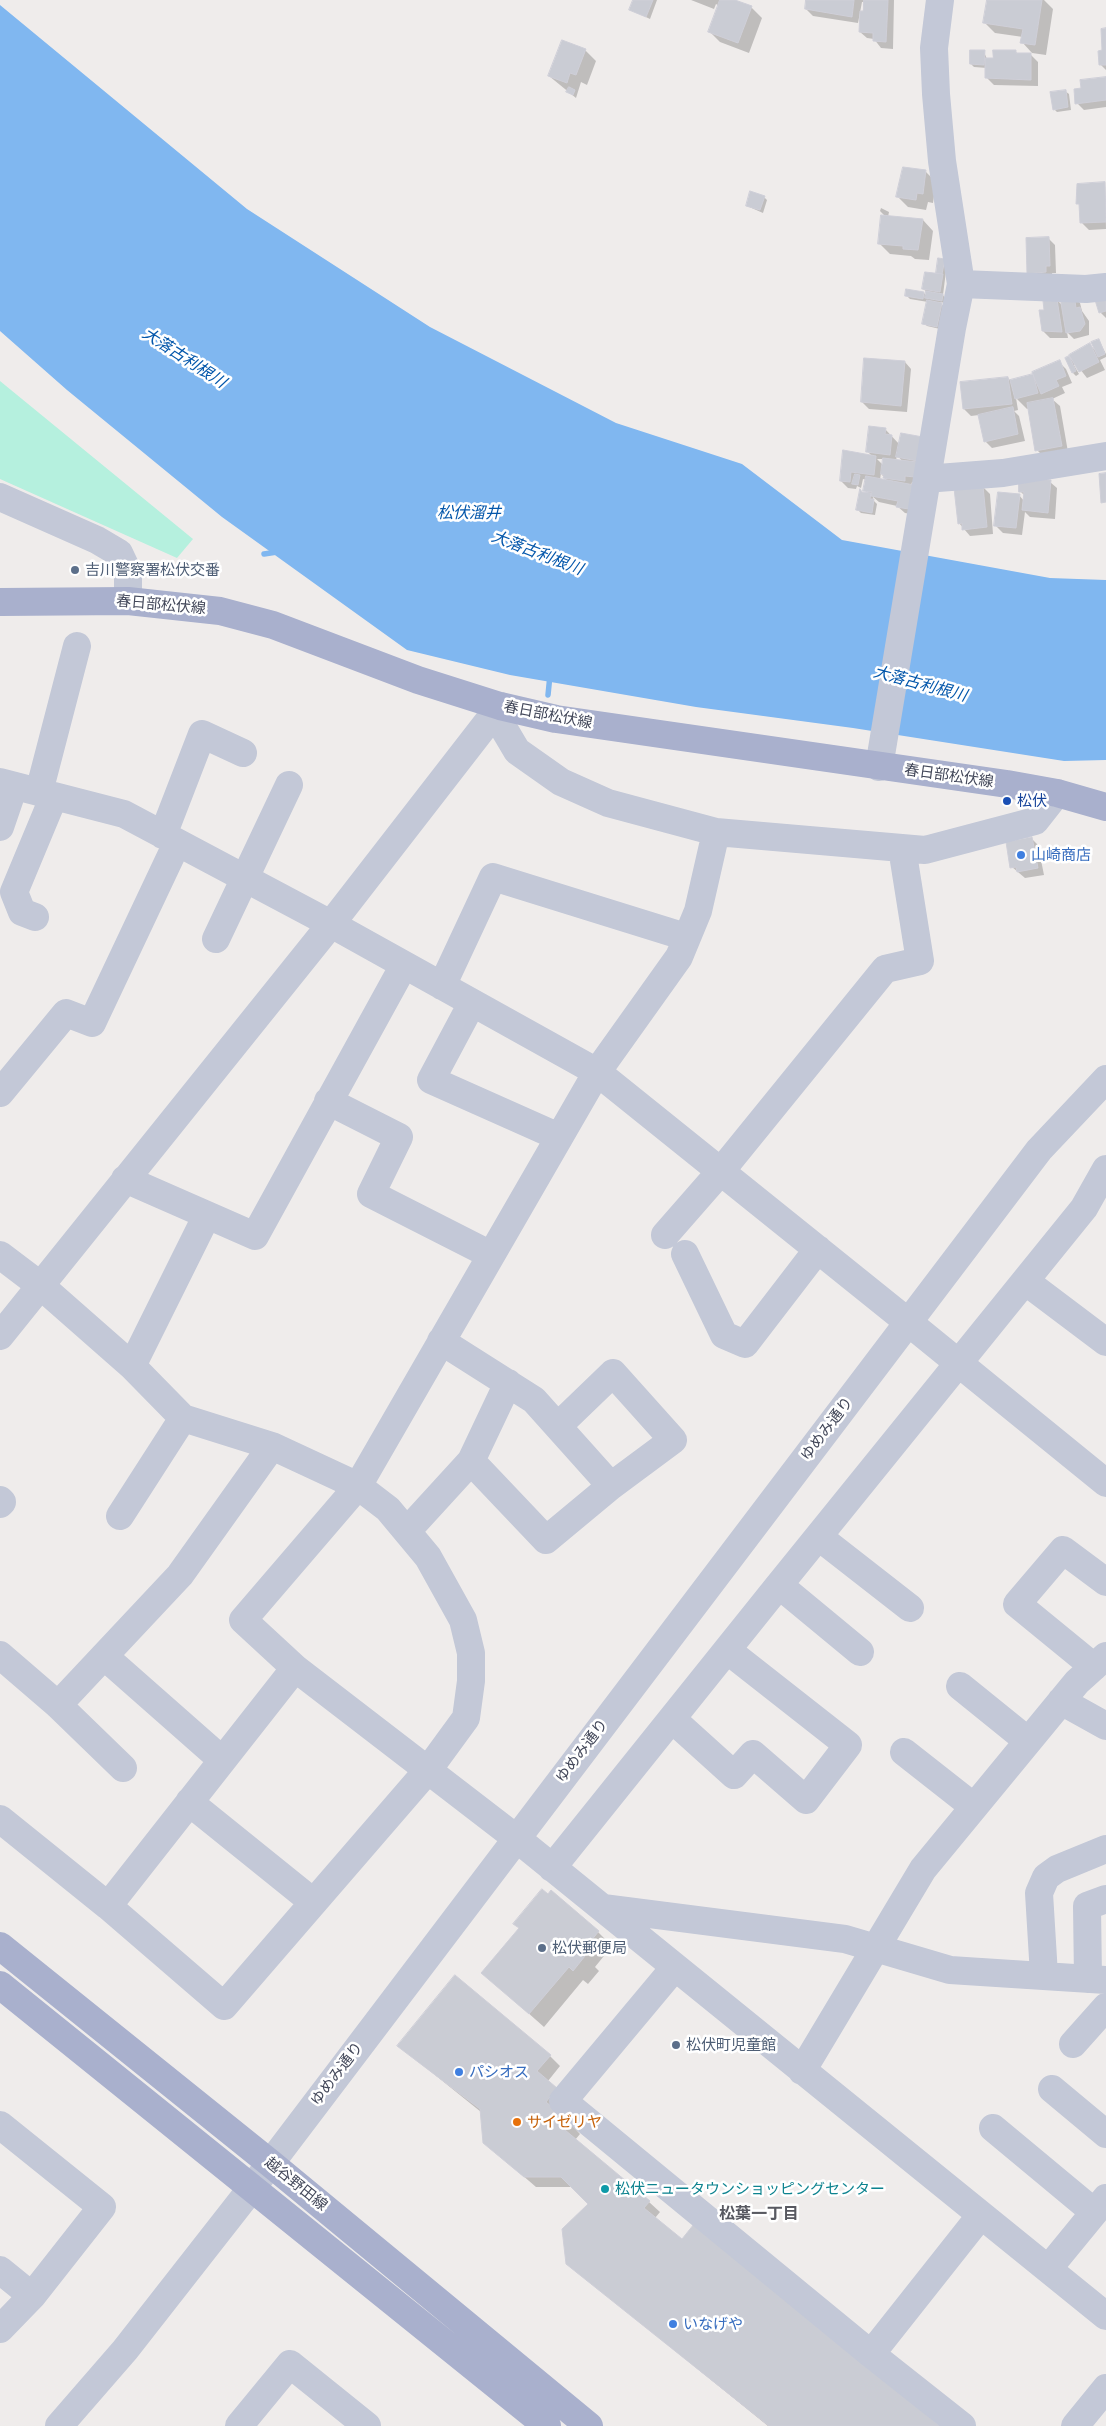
<!DOCTYPE html>
<html>
<head>
<meta charset="utf-8">
<style>
	body { margin:0 }
	canvas { display:block; background:#efeceb }
</style>
</head>
<body>
<canvas width="1106" height="2426"></canvas>
<script>
const ctx = document.querySelector('canvas').getContext('2d');
ctx.lineJoin = 'round';
function fill(path, color) {
  ctx.fillStyle = color;
  ctx.fill(path, 'evenodd');
}
function stroke(path, color, width, dash) {
  ctx.strokeStyle = color;
  ctx.lineWidth = width;
  ctx.lineCap = dash ? 'butt' : 'round';
  ctx.setLineDash(dash || []);
  ctx.stroke(path);
}
function drawText(font, color, halo, rows, align = 'center') {
  ctx.font = font + ' Quicksand,"Noto Sans JP",sans-serif';
  ctx.lineWidth = 5;
  ctx.setLineDash([]);
  ctx.textBaseline = 'middle';
  ctx.strokeStyle = halo;
  ctx.fillStyle = color;
  for (const [text, x, y, turn = 0] of rows) {
    ctx.save();
    ctx.translate(x, y);
    ctx.rotate((+turn || 0) * Math.PI / 180);
    ctx.textAlign = isNaN(turn) ? turn : align;
    if (halo) ctx.strokeText(text, 0, 0);
    ctx.fillText(text, 0, 0);
    ctx.restore();
  }
}
const green = new Path2D(`
	M0,381l193,158 -16,19 -177,-79z`);
const water = new Path2D(`
	M0,5l247,204 183,118 186,96 126,41 100,76 208,38 56,2v180l-42,1 -211,-33 -157,-21 -186,-32 -103,-25 -185,-133 -155,-127 -67,-59z`);
const shadow = new Path2D(`
	M634,0h23l-7,19 -19,-9z
	M691,0h41l19,7 11,11 -13,35 -29,-11 -10,-10 9,-26 -3,-2 -2,5z
	M808,0h86l-1,49 -12,-1 -7,-9 -7,-1 -7,-6 4,-30h-2l-4,21 -45,-7 -7,-7z
	M988,0h56l9,9 -7,46 -14,-2 -10,-11 1,-5 -28,-4 -11,-11z
	M1106,29v41l-6,-6z
	M585,50l11,11 -9,24 -6,-3 -5,16 -27,-22z
	M1015,51l4,4h12l7,7v24l-44,-1 -7,-7v-10l-13,-1 -3,-3 13,-12 3,7h7z
	M1106,78v29l-22,3 -7,-7 5,-14z
	M1065,91l4,3 2,16 -14,2 -3,-3z
	M926,172l10,10 -3,21 -5,-1 -2,8 -18,-3 -11,-11 3,-16z
	M1105,183l1,46 -17,1 -7,-7 -1,-17 -3,-3z
	M764,197l3,3 -4,13 -16,-7z
	M881,208l8,4 -1,5 35,3 10,11 -4,29 -14,-1 -4,-3 -21,-2 -11,-11 7,-26 -6,-6z
	M1048,238l7,7 1,28h-4l1,5 -25,-4z
	M939,259l8,4 -4,32 2,3v5l-5,-1 4,5 -4,22 -13,-3 -3,-3 4,-21 -18,-3 -3,-3 17,-3 3,3v-4l-4,-3 14,-14z
	M1074,296l6,7 2,8 7,10v14l-15,4 -7,-7 1,6h-18l-7,-7 2,-20 12,-11 6,6z
	M1106,300v18l-6,-6z
	M1099,340l7,14v3l-6,3 5,10 -18,8 -11,-14 -2,1 5,9 -3,2 -3,-3 -4,-16 5,5 16,-17 6,6z
	M905,362l6,7 -4,43 -38,-3 -7,-7z
	M1059,362l7,7 6,14 -10,4 3,6 -13,6 8,7 8,46 -24,5 -7,-7 -8,-42 -2,1 -11,-11 2,12 -4,1 5,5 6,25 -33,7 -7,-7 -6,-26 -8,1 -7,-7 44,-31 3,3 21,-6 5,5z
	M885,429l15,16 22,-7v45l-10,-1 -1,4 4,29 -10,-2 -8,-7 -18,-4 -6,-5v3l4,4 -2,11 -14,-2 -3,-3 11,-16 -5,-4 3,-10 -4,-1 -2,9 -4,-2 -1,3 -8,-1 -7,-7 3,-29 29,5 -5,-5zM897,455l6,7 -7,-1zM877,459h7l-1,6zM881,473l3,5 5,4 -9,-2z
	M1050,482l7,6 -2,31 -25,-2 -5,-5 -3,23 -19,-2 -7,-7 23,-31 5,6 1,-5 -5,-5z
	M983,487l7,7 3,40 -23,2 -11,-13z
	M1031,838l7,7 6,30 -19,3 -13,-11z
	M598,1932l14,14 -17,21 4,4 -11,13 -5,-4 -39,47 -61,-54z
	M399,2046l151,10 10,10 -12,15 22,42 10,11 -5,6 74,62 11,10 -5,6 27,23 256,185h-170l-200,-162 22,-60 -17,-17h-37l-51,-44 -4,-31z`);
const stream = new Path2D(`
	M264,554l13,-2
	M548,695l2,-20`);
const building = new Path2D(`
	M633,0h20l-7,17 -17,-7z
	M720,0h15l17,6 -14,37 -30,-11z
	M806,0h48l-2,17 -47,-8z
	M864,0h24l-2,42 -13,-1v-8l-14,-1 1,-21h3z
	M987,0h55l-7,45 -15,-2 3,-14 -40,-6z
	M1106,28v37h-7l-1,-14 4,-1 -1,-21z
	M562,40l24,9 -10,26 -6,-2 -3,10 -19,-7z
	M970,50h15l-1,15 -14,-1z
	M993,50h23v3h15v27l-46,-2v-20h8z
	M1106,77v23l-31,4 -1,-15 7,-1 -1,-8z
	M569,87l6,3 -2,5 -7,-3z
	M1066,90l2,17 -15,3 -3,-18z
	M903,167l23,3 -3,24 -6,-1 -1,7 -20,-3z
	M1105,182l1,40 -26,1 -1,-19h-3l1,-20z
	M750,191l15,5 -5,14 -14,-4z
	M881,215l42,4 -5,31 -15,-1v-3l-25,-2z
	M1049,237l1,29h-4v6l-19,2 -1,-36z
	M938,258l7,1 -3,15 -6,-1z
	M925,272l18,2 -3,18 -18,-3z
	M906,289l18,3 -1,7 -18,-3z
	M926,291l17,3 -1,7 -17,-3z
	M1074,295l2,13 4,-1 5,17 -5,7 -14,2 -6,-36z
	M1106,297v14l-7,2 -4,-13z
	M1057,299l5,33 -20,-1 -3,-21h5l-1,-9z
	M927,300l15,3 -5,24 -15,-3z
	M1099,339l6,15 -7,3 -7,-15z
	M1090,343l9,19 -20,10 -10,-17z
	M1069,356l7,15 -4,2 -7,-15z
	M864,358l41,3 -4,45 -40,-4z
	M1060,360l6,16 -10,4 3,6 -18,8 -9,-22z
	M1033,374l5,19 -23,6 -5,-19z
	M1008,377l4,27 -49,5 -3,-27z
	M1053,398l9,48 -27,5 -8,-48z
	M1013,407l5,27 -34,8 -6,-27z
	M869,426l17,2 -1,6 7,1 -2,20 -24,-3z
	M901,433l22,4 -5,24 -22,-4z
	M843,450l33,6 -2,19 -23,-3 -1,10 -10,-1z
	M883,458l34,4 -2,15 -10,-1v5l-22,-3 1,-3 -3,-1z
	M1106,473v29l-5,1 -2,-29z
	M855,474l5,1 -2,10 -6,-1z
	M866,476l48,9 -5,24 -13,-2 2,-6 -27,-5 1,-4 -9,-1z
	M1019,478l32,2 -3,33 -26,-3 2,-18h-5z
	M983,486l4,41 -25,3v-7l-4,1 -4,-36z
	M860,489l2,3 9,1 -1,6h4l-2,14 -16,-3z
	M998,492l22,2 -4,34 -22,-2z
	M1032,837l6,31 -21,4 -1,-5 -6,1 -4,-26z
	M542,1889l6,5 3,-4 48,41 -18,22 4,3 -12,15 -4,-4 -40,47 -48,-41 38,-45 -6,-4z
	M455,1975l96,80 -14,16 20,17 -11,14 25,21 -6,7 85,71 -6,7 38,31 12,-15 246,202h-171l-203,-162 -4,-35 26,-25 -27,-27h-37l-41,-34 -3,-34 -83,-63z`);
const minor = new Path2D(`
	M961,284l125,5 20,-2
	M928,477l10,1 65,-5 103,-17
	M0,497l97,43 22,13 9,19v29
	M500,706l4,23 13,22 44,31 47,21 108,29 209,18 110,-29 22,-28
	M879,767l73,-439 9,-44 -19,-123 -6,-67 -2,-46 6,-48
	M0,782l124,32 207,110 266,148 311,250 198,161
	M39,792l38,-146
	M0,827l14,-41
	M716,832l-18,79 -19,46 -82,115 -239,414 -115,134 52,48 221,170 590,478
	M163,835l39,-101 41,19
	M35,917l-13,-5 -8,-20 40,-96
	M216,939l73,-154
	M442,986l51,-109 193,60
	M472,1003l-41,77 128,57
	M0,1093l66,-80 26,10 85,-180
	M328,1101l71,36 -28,57 120,61
	M125,1179l130,57 149,-271
	M665,1235l56,-64 164,-202 35,-8 -18,-113
	M685,1254l39,81 21,9 73,-95
	M0,1255l41,31 91,80 51,52 89,28 86,40 30,23 40,48 35,63 8,33v28l-5,37 -38,52 -204,236 -116,-100 -108,-87
	M1025,1281l81,61
	M0,1336l331,-412 169,-218
	M441,1341l93,59 77,86
	M132,1366l75,-151
	M471,1461l75,79 65,-54 62,-46 -60,-67 -55,53
	M0,1500l2,2 -2,2
	M120,1516l63,-98
	M407,1531l64,-70 37,-78
	M819,1537l91,71
	M860,1652l-81,-67 305,-377 22,-39
	M0,1655l58,50 65,63
	M104,1656l118,104
	M1094,1667l-77,-63 46,-54 43,32
	M960,1686l68,55
	M1061,1701l45,25
	M58,1705l122,-130 92,-129
	M672,1719l62,56 19,-21 53,46 42,-55 -121,-95
	M904,1752l70,55
	M189,1802l124,100
	M552,1868l227,-283
	M108,1906l187,-238
	M603,1908l242,31 105,31 156,10
	M675,1967l-112,134 308,253 91,72
	M1044,1975l-5,-82 7,-16 11,-8 49,-20
	M1088,1979l-1,-73 19,-7
	M1073,2044l33,-37
	M802,2071l121,-202 154,-187 29,-26
	M1052,2089l54,45
	M0,2125l102,82 -70,89 -32,33
	M993,2128l101,84
	M1048,2269l58,-71
	M0,2270l32,26
	M871,2354l110,-139
	M59,2426l66,-76 126,-161 788,-1039 67,-71
	M239,2426l51,-62 77,62
	M1075,2426l31,-38`);
const major = new Path2D(`
	M0,602l128,-1 92,10 53,14 145,55 82,26 56,13 451,65 50,9 49,14
	M0,1946l270,217 319,263
	M0,1985l547,441`);
const markers = [
	[75,570,5,"#5c6f8a"],
	[1007,801,5,"#1a4fb4"],
	[1021,855,5,"#3f7fe0"],
	[542,1948,5,"#5c6f8a"],
	[676,2045,5,"#5c6f8a"],
	[459,2072,5,"#3f7fe0"],
	[517,2122,5,"#e8710a"],
	[605,2189,5,"#0f9aa8"],
	[673,2324,5,"#3f7fe0"]
];
const serviceNames = [
	["吉川警察署松伏交番",85,570],
	["松伏郵便局",552,1948],
	["松伏町児童館",686,2045]
];
const streetNames = [
	["春日部松伏線",161,605,5],
	["春日部松伏線",548,715,11],
	["春日部松伏線",949,776,8],
	["ゆめみ通り",827,1429,-53],
	["ゆめみ通り",582,1751,-53],
	["ゆめみ通り",337,2074,-53],
	["越谷野田線",296,2184,39]
];
const transitNames = [
	["松伏",1017,801]
];
const shopNames = [
	["山崎商店",1031,855],
	["パシオス",469,2072],
	["いなげや",683,2324]
];
const foodNames = [
	["サイゼリヤ",527,2122]
];
const cultureNames = [
	["松伏ニュータウンショッピングセンター",615,2189]
];
const waterNames = [
	["大落古利根川",184,358,33],
	["松伏溜井",469,513],
	["大落古利根川",537,553,21],
	["大落古利根川",920,684,15]
];
const neighbourhoodNames = [
	["松葉一丁目",759,2214]
];
fill(green, '#b5f0de');
fill(water, '#80b7f0');
fill(shadow, '#0003');
stroke(stream, '#80b7f0', 5.5);
fill(building, '#caccd4');
stroke(building, '#cfcfd8', 1);
stroke(minor, '#c3c8d7', 28);
stroke(major, '#a9b0cd', 28);
for (const [x, y, r, color] of markers) {
  const dot = new Path2D();
  dot.arc(x, y, r, 0, 2 * Math.PI);
  ctx.fillStyle = color;
  ctx.fill(dot);
  stroke(dot, '#fff', 2);
}
drawText('15px', '#4e5e75', '#fff', serviceNames, 'left');
drawText('15px', '#43485a', '#fff', streetNames);
drawText('15px', '#164399', '#fff', transitNames, 'left');
drawText('15px', '#366cbe', '#fff', shopNames, 'left');
drawText('15px', '#c56008', '#fff', foodNames, 'left');
drawText('15px', '#0d838f', '#fff', cultureNames, 'left');
drawText('italic 16px', '#0457ab', '#fff', waterNames);
drawText('bold 16px', '#585961', '#fff', neighbourhoodNames);
</script>
</body>
</html>
